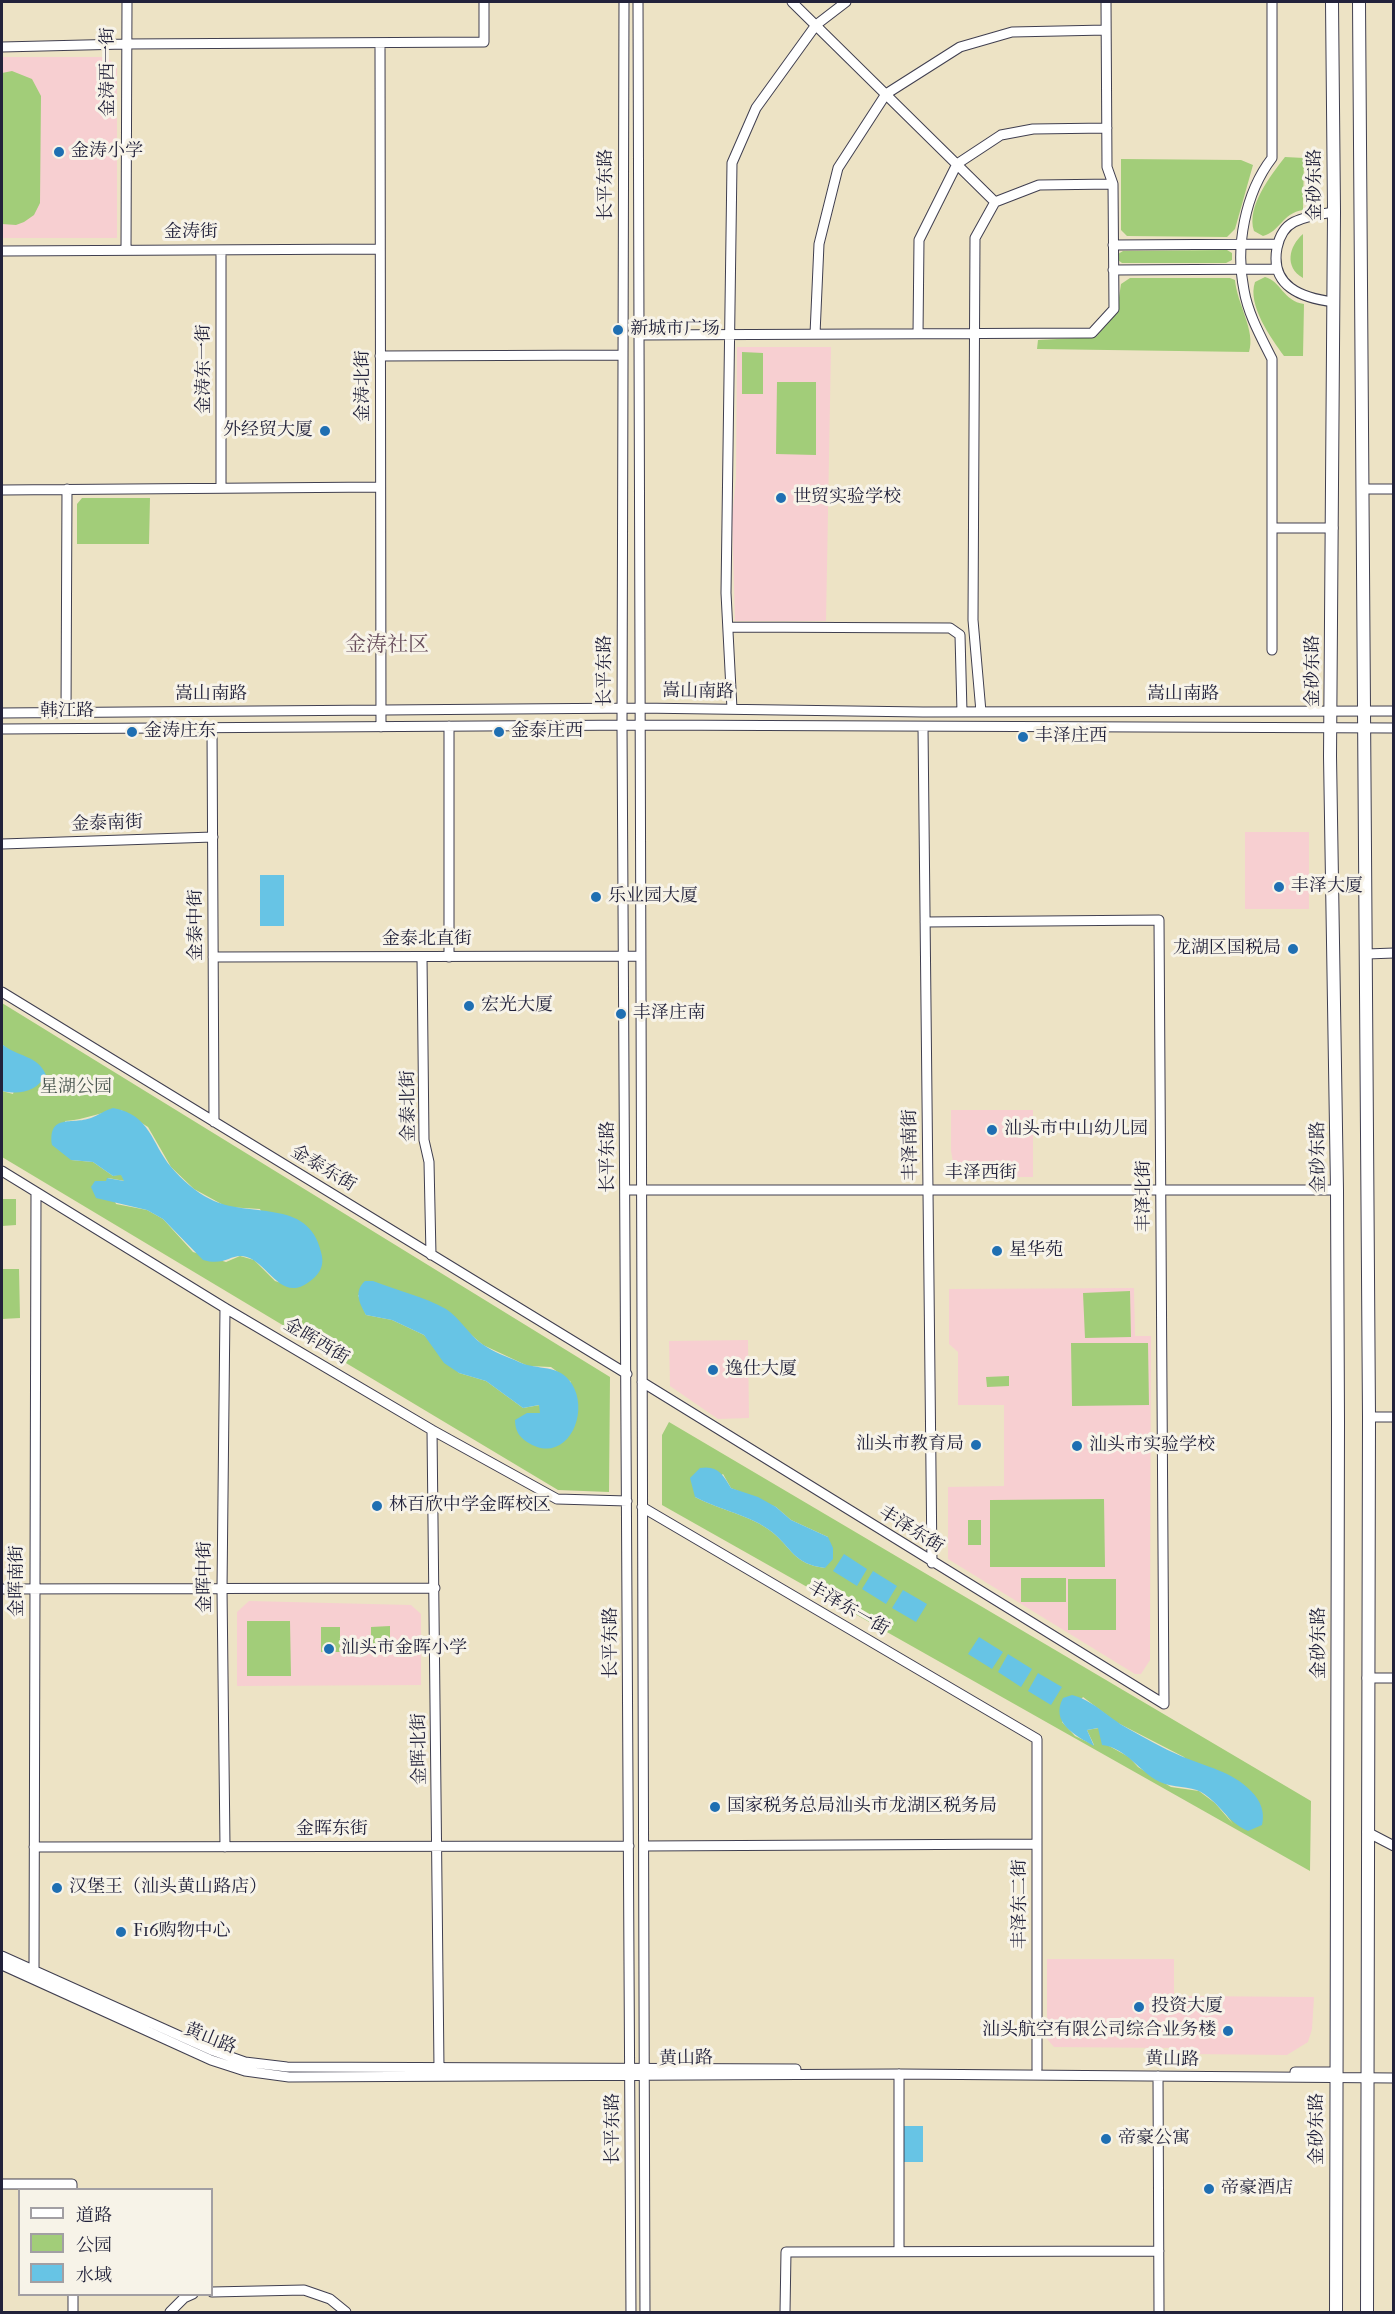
<!DOCTYPE html>
<html>
<head>
<meta charset="utf-8">
<style>
	body { margin:0 }
	#map { position:relative; width:1395px; height:2314px; overflow:hidden; background:#ede3c5; font-family:"IM FELL French Canon","Noto Serif SC",serif }
	canvas { display:block }
	.frame { position:absolute; inset:0; border:3px solid #22223b; pointer-events:none }
	.legend { position:absolute; left:18px; top:2188px; width:195px; height:108px; box-sizing:border-box; background:#f7f3e8; border:2px solid #a29fa3; margin:0; padding:8px 10px; list-style:none; font-size:18px; color:#22223b }
	.legend li { display:flex; align-items:center; gap:12px; height:30px }
	.legend b { width:30px; border:2px solid #a29fa3 }
</style>
</head>
<body>
<div id="map">
<canvas width="1395" height="2314"></canvas>
<div class="frame"></div>
<ul class="legend">
<li><b style="height:8px;background:#fff"></b>道路</li>
<li><b style="height:16px;background:#a2cd79"></b>公园</li>
<li><b style="height:16px;background:#67c4e5"></b>水域</li>
</ul>
</div>
<script>
const ctx = document.querySelector('canvas').getContext('2d');
ctx.lineJoin = 'round';
function fill(path, color) {
  ctx.fillStyle = color;
  ctx.fill(path, 'evenodd');
}
function stroke(path, color, width, dash) {
  ctx.strokeStyle = color;
  ctx.lineWidth = width;
  ctx.lineCap = dash ? 'butt' : 'round';
  ctx.setLineDash(dash || []);
  ctx.stroke(path);
}
function drawText(font, color, halo, rows, align = 'center') {
  ctx.font = font + ' "IM FELL French Canon","Noto Serif SC",serif';
  ctx.lineWidth = 6;
  ctx.setLineDash([]);
  ctx.textBaseline = 'middle';
  ctx.strokeStyle = halo;
  ctx.fillStyle = color;
  for (const [text, x, y, turn = 0] of rows) {
    ctx.save();
    ctx.translate(x, y);
    ctx.rotate((+turn || 0) * Math.PI / 180);
    ctx.textAlign = isNaN(turn) ? turn : align;
    if (halo) ctx.strokeText(text, 0, 0);
    ctx.fillText(text, 0, 0);
    ctx.restore();
  }
}
const built = new Path2D(`
	M2,57h105l10,10v171h-115z
	M737,347h94l-5,274h-91l-3,-104 4,-38z
	M1245,832h64v77h-64z
	M951,1110h82v67h-63l-12,-8 -5,-7 -2,-11z
	M1134,1288l1,48h16l-1,324 -9,14h-6l-187,-115v-72l56,-1v-81h-46v-53l-9,-8v-55z
	M748,1340l1,78 -31,1 -48,-33 -1,-45z
	M249,1601l162,4 10,9v71l-184,1v-74z
	M1047,1959h127v37l140,1 -2,32 -4,13 -21,13 -98,-1 -16,-6 -119,-1 -7,-8z`);
const green = new Path2D(`
	M12,71l20,8 9,17 -1,107 -6,12 -10,7 -8,3 -14,-1v-151z
	M1285,157l19,1 -1,52c-21,3 -23,22 -40,26l-9,-5c-8,-24 17,-56 31,-74z
	M1121,159l120,1 12,5 -18,64 -8,8 -100,-1 -6,-6z
	M1303,234v44c-19,-11 -14,-32 0,-44z
	M1227,250l5,3v7l-6,3h-104l-4,-3v-6l5,-3z
	M1265,277c16,4 18,24 39,27l-1,52h-19c-13,-18 -37,-51 -29,-74z
	M1130,278h100l5,2c2,24 21,51 14,72l-212,-3 1,-9 58,-3 21,-26 4,-27z
	M742,352l21,1v41h-21z
	M777,382h39v73l-40,-1z
	M82,498h68l-1,46h-72v-40z
	M2,1003l608,374 -1,115 -51,-2 -556,-333v-66l11,3 10,-38 -11,-3 -10,-9zM121,1110l27,17 23,40 23,22 33,18 33,2 36,79 -21,-7 -21,-21 -14,-4 -14,6 -33,-10 -30,-33 -16,-9 -31,-6 -9,-23 1,-3 17,3 -4,-7 -8,2 -20,-14 -22,-2 -6,-39c21,-1 36,-10 56,-11zM358,1295l110,37 15,13 45,21 23,1 20,15 -48,57 17,-26v-8l-17,3 -37,-27 -27,-8 -35,-38 -32,-15 -26,-5z
	M2,1199h14v26l-14,1z
	M2,1269h17l1,49 -18,1z
	M1130,1291l1,46 -46,1 -2,-45z
	M1071,1343h77l1,62 -77,1z
	M1009,1376v10l-22,1 -1,-10z
	M669,1422l642,379 -1,70 -648,-366v-70zM723,1474l8,14 45,19 15,13 37,17 -3,31c-32,-4 -33,-20 -53,-36 -21,-17 -53,-22 -77,-35zM1083,1697l33,25 68,35 49,67 -18,-21 -16,-12 -28,-4 -33,-20 -9,-10 -20,-11 -10,-18 -12,2 7,15 -19,-9 -13,-14z
	M1104,1499l1,68h-115v-67z
	M981,1520v25h-13v-25z
	M1021,1578h45v24h-45z
	M1068,1579h48v51h-48z
	M247,1621h43l1,55h-44z
	M390,1626v25h-19v-24z
	M321,1627h19v25h-19z`);
const water = new Path2D(`
	M260,875h24v51h-24z
	M2,1044c15,13 36,11 44,31 -10,17 -26,20 -44,16z
	M113,1108c38,7 38,35 58,59 11,13 25,25 39,32 37,20 99,-2 111,53 3,10 1,18 -6,25 -35,33 -45,-18 -73,-21 -12,-1 -18,10 -39,4l-40,-41 -16,-9 -51,-12 -5,-11 4,-6h11l1,-3 17,3 -3,-6 -8,1 -20,-14 -22,-2 -19,-15c-4,-32 20,-20 39,-27 8,-3 14,-8 22,-10z
	M365,1281h8c23,9 52,16 73,28 14,9 23,26 36,35 11,8 26,13 37,18 19,9 40,1 53,22 19,31 -7,83 -45,58 -8,-5 -12,-12 -12,-22l12,-7h13l-1,-8 -16,3 -37,-27 -27,-8 -15,-10 -20,-28 -32,-15 -26,-5c-6,-11 -13,-23 -1,-34z
	M700,1468c17,-3 23,6 31,20l27,9 18,10 15,13 37,17 5,11v11l-8,9c-32,-4 -33,-20 -53,-36 -21,-17 -53,-22 -77,-35l-5,-19z
	M844,1554l23,15 -10,17 -24,-15z
	M873,1571l24,15 -11,18 -24,-15z
	M903,1590l24,14 -11,18 -24,-14z
	M979,1637l24,15 -11,17 -24,-15z
	M1008,1654l24,15 -11,18 -23,-15z
	M1038,1673l24,14 -11,18 -23,-14z
	M1072,1695c19,4 37,23 55,33 18,10 35,20 54,28 25,11 51,15 70,35 10,10 14,21 11,34l-14,6c-22,-10 -27,-27 -47,-39 -11,-6 -28,-4 -41,-10 -21,-10 -33,-34 -58,-37l-4,-17 -11,2 7,16c-19,-11 -44,-23 -31,-48z
	M904,2126h19v36h-19z`);
const minor = new Path2D(`
	M624,2l-2,724 9,1586
	M638,2l7,2310
	M792,2l203,200
	M1272,2v156c-27,35 -37,89 -28,132 4,24 17,47 28,69v291
	M380,44l1,683
	M2,47l123,-3 359,-2v-40
	M1113,245l165,-1
	M126,250l1,-248
	M221,250v238
	M2,251l378,-2
	M1113,270l164,-1
	M1334,302c-33,-4 -64,-16 -57,-54 2,-10 7,-21 17,-26 12,-6 27,-8 40,-10
	M815,334l4,-90 19,-76 48,-74 74,-47 52,-15 94,-2
	M918,334l1,-94 38,-76 44,-29 32,-6 74,-1
	M639,335l453,-2 22,-24 -1,-125 -6,-17 -1,-165
	M380,356l243,-1
	M1364,489h30
	M2,490l378,-3
	M1272,528h61
	M729,627l221,1 10,7 2,77
	M732,709l-6,-116 6,-430 24,-55 60,-83 30,-23
	M981,712l-8,-92 2,-382 20,-36 44,-17 74,-1
	M2,713l637,-5 284,4 471,-1
	M66,713l1,-224
	M449,726v231
	M923,727l9,836
	M212,728l2,394
	M2,729l637,-4 755,3
	M2,844l211,-7
	M925,922l234,-2 5,784
	M1367,954l27,-1
	M213,957l427,-1
	M422,957l2,183 5,22 2,93
	M2,992l625,382
	M2,1171l223,137 207,122 125,69 70,2
	M625,1190h712
	M225,1308l-3,281 3,258
	M642,1382l522,322
	M1369,1417h25
	M432,1430l7,638
	M642,1507l395,232v330
	M2,1589l433,-1
	M1367,1678h27
	M1367,1832l27,14
	M644,1846l393,-2
	M34,1847l595,-1
	M2,1956l209,94 34,12 42,5 509,2
	M2,1965l209,95 34,11 44,6 610,-3 495,4
	M34,1971l2,-779
	M1295,2072h41
	M899,2074v177
	M1158,2076l1,236
	M2,2184h70v6
	M212,2292l92,-2 26,9 16,13
	M73,2294v18
	M170,2312l14,-14 9,-4
	M785,2312l1,-60 373,-1`);
const major = new Path2D(`
	M1332,2l2,210 -4,544 7,434 1,232 -2,890
	M1359,2l10,1415 -2,895`);
const markers = [
	[59,152,6,"#1f6fb2"],
	[618,330,6,"#1f6fb2"],
	[325,431,6,"#1f6fb2"],
	[781,498,6,"#1f6fb2"],
	[132,732,6,"#1f6fb2"],
	[499,732,6,"#1f6fb2"],
	[1023,737,6,"#1f6fb2"],
	[1279,887,6,"#1f6fb2"],
	[596,897,6,"#1f6fb2"],
	[1293,949,6,"#1f6fb2"],
	[469,1006,6,"#1f6fb2"],
	[621,1014,6,"#1f6fb2"],
	[992,1130,6,"#1f6fb2"],
	[997,1251,6,"#1f6fb2"],
	[713,1370,6,"#1f6fb2"],
	[976,1445,6,"#1f6fb2"],
	[1077,1446,6,"#1f6fb2"],
	[377,1506,6,"#1f6fb2"],
	[329,1649,6,"#1f6fb2"],
	[715,1807,6,"#1f6fb2"],
	[57,1888,6,"#1f6fb2"],
	[121,1932,6,"#1f6fb2"],
	[1139,2007,6,"#1f6fb2"],
	[1228,2031,6,"#1f6fb2"],
	[1106,2139,6,"#1f6fb2"],
	[1209,2189,6,"#1f6fb2"]
];
const streetNames = [
	["金涛西一街",109,72,-90],
	["长平东路",607,185,-90],
	["金砂东路",1316,185,-90],
	["金涛街",191,233],
	["金涛东一街",205,369,-90],
	["金涛北街",364,386,-90],
	["长平东路",606,671,-90],
	["金砂东路",1314,671,-90],
	["嵩山南路",698,692,1],
	["嵩山南路",211,695],
	["嵩山南路",1183,695],
	["韩江路",67,712],
	["金泰南街",107,824,-2],
	["金泰中街",197,925,-90],
	["金泰北直街",427,940],
	["金泰北街",409,1106,-91],
	["丰泽南街",911,1145,-91],
	["长平东路",609,1157,-90],
	["金砂东路",1319,1157,-91],
	["金泰东街",323,1169,31],
	["丰泽西街",981,1174],
	["丰泽北街",1145,1196,-90],
	["金晖西街",316,1342,31],
	["丰泽东街",911,1530,32],
	["金晖中街",206,1577,-90],
	["金晖南街",18,1581,-90],
	["丰泽东一街",848,1609,30],
	["长平东路",612,1643,-90],
	["金砂东路",1320,1643,-90],
	["金晖北街",420,1749,-91],
	["金晖东街",332,1830],
	["丰泽东二街",1021,1904,-90],
	["黄山路",210,2039,22],
	["黄山路",686,2059,-1],
	["黄山路",1172,2060,1],
	["长平东路",614,2129,-90],
	["金砂东路",1318,2129,-90]
];
const poiNames = [
	["金涛小学",71,152],
	["新城市广场",630,330],
	["外经贸大厦",313,431,"right"],
	["世贸实验学校",793,498],
	["金涛庄东",144,732],
	["金泰庄西",511,732],
	["丰泽庄西",1035,737],
	["丰泽大厦",1291,887],
	["乐业园大厦",608,897],
	["龙湖区国税局",1281,949,"right"],
	["宏光大厦",481,1006],
	["丰泽庄南",633,1014],
	["汕头市中山幼儿园",1004,1130],
	["星华苑",1009,1251],
	["逸仕大厦",725,1370],
	["汕头市教育局",964,1445,"right"],
	["汕头市实验学校",1089,1446],
	["林百欣中学金晖校区",389,1506],
	["汕头市金晖小学",341,1649],
	["国家税务总局汕头市龙湖区税务局",727,1807],
	["汉堡王（汕头黄山路店）",69,1888],
	["F16购物中心",133,1932],
	["投资大厦",1151,2007],
	["汕头航空有限公司综合业务楼",1216,2031,"right"],
	["帝豪公寓",1118,2139],
	["帝豪酒店",1221,2189]
];
const parkNames = [
	["星湖公园",76,1088]
];
const quarterNames = [
	["金涛社区",387,646]
];
fill(built, '#f7cfd1');
fill(green, '#a2cd79');
fill(water, '#67c4e5');
stroke(minor, '#403f50', 11);
stroke(major, '#403f50', 14);
stroke(minor, '#fff', 9);
stroke(major, '#fff', 12);
for (const [x, y, r, color] of markers) {
  const dot = new Path2D();
  dot.arc(x, y, r, 0, 2 * Math.PI);
  ctx.fillStyle = color;
  ctx.fill(dot);
  stroke(dot, '#f7f3e8', 2);
}
drawText('18px', '#22223b', '#f7f3e8', streetNames);
drawText('18px', '#22223b', '#f7f3e8', poiNames, 'left');
drawText('18px', '#48554e', '#f7f3e8', parkNames);
drawText('21px', '#684e5c', '#f7f3e8', quarterNames);
</script>
</body>
</html>
